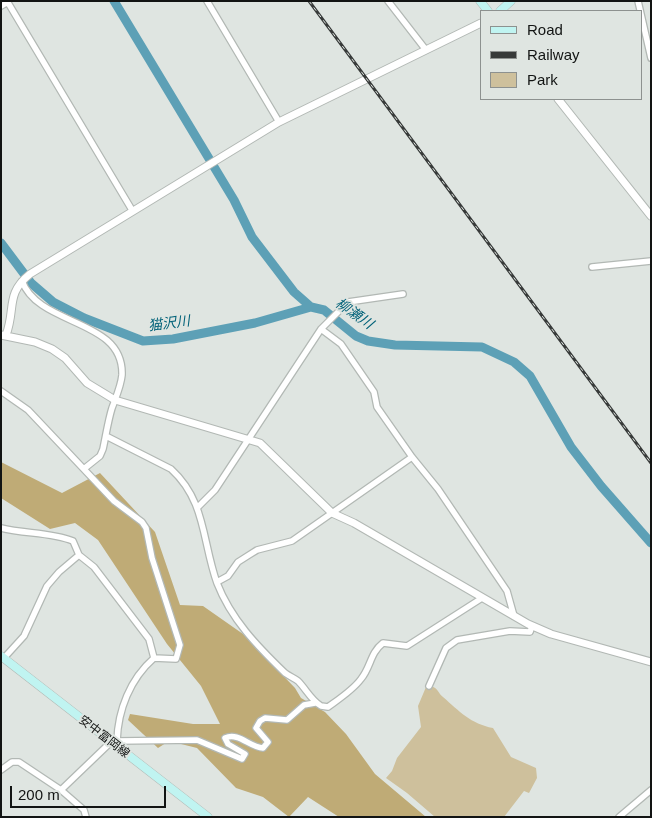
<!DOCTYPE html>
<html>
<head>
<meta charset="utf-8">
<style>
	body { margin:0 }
	#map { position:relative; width:652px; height:818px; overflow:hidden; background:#dfe5e1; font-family:Arial,sans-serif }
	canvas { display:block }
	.frame { position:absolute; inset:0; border:2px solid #121413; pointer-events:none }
	.legend { position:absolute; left:480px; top:10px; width:162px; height:90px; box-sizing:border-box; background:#dfe5e1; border:1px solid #8d918f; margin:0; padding:6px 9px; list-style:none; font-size:15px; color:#121413 }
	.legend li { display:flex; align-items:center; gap:10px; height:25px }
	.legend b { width:25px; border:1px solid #8d918f }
	.scale { position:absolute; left:10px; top:786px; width:156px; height:22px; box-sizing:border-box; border:2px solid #121413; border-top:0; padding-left:6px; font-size:15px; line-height:18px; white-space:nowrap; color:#121413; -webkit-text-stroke:4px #dfe5e1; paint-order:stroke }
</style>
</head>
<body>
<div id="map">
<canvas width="652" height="818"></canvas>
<div class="frame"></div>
<ul class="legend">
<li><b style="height:6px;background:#c0f4f1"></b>Road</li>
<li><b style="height:6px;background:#373a39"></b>Railway</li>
<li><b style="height:14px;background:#cec09c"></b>Park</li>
</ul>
<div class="scale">200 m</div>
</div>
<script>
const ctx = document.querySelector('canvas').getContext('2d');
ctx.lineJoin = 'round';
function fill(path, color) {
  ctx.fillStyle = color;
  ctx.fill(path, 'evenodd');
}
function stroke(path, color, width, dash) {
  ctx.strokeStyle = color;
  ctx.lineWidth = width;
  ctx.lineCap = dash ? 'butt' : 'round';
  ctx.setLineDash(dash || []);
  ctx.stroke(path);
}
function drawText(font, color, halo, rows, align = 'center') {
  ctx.font = font + ' Arial,"Noto Sans JP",sans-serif';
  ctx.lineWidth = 4;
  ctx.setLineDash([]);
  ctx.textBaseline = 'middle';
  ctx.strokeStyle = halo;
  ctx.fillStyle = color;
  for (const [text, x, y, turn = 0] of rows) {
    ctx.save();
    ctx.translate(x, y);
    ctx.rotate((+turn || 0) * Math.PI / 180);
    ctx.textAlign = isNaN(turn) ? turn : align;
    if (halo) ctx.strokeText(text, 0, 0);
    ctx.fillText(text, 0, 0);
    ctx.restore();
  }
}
const green = new Path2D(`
	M431,686c7,2 7,7 12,11 16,14 28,27 50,31l18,29 25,11 1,10 -8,15 -5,-2 -20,26h-69l-28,-24 -21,-15 6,-7 5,-13 24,-31 -3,-21 8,-19z`);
const forest = new Path2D(`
	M1,462l61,31 38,-20 55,59 25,73 23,1 40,28 52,54 6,10 24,14 21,22 29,40 51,43h-87l-31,-20 -19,20 -26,-20 -27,-9 -39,-40 -28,-7 -11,7 -30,-28 2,-6 63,10h27l-19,-38 -34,-42 -69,-104 -23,-17 -25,6 -49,-31z`);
const river = new Path2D(`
	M114,1l120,199 18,37 42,55 17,15 13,3 32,26 12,5 27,4 87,2 32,15 16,14 41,71 30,39 50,57
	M1,243l30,40 22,19 31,16 59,23 30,-2 82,-16 56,-16`);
const minor = new Path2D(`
	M7,1l125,209
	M207,1l72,121
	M388,1l38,49
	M638,1l13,57
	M1,6l7,-4
	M592,267l59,-6
	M22,281c17,46 102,37 100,94 -1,11 -6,22 -10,33 -4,13 -6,27 -9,41l-3,7 -15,12
	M321,329l20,15 33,48 3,15 35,50 26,32 69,102 7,25
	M1,391l27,19 86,91 28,21 4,6 6,30 28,87 -4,14 -22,-1c-24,21 -36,52 -37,83
	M106,436l65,33c35,32 31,72 46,114 14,36 40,63 68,90 4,3 9,5 13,8 8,8 13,19 23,25l7,1c11,-8 25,-17 33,-28 10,-12 9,-26 22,-36l24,3 75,-48
	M198,507l17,-17 106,-161 27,-27 55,-8
	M1,528c24,6 50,4 72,13l6,14 15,12 55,72 5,19
	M217,582l11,-6 10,-14 11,-7 8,-5 35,-9 120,-84
	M4,658l20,-22 23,-50 12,-14 20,-17
	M429,686l17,-38 11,-8 53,-9 20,1 2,-6
	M1,770l11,-8h7l42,28 50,-48 6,-1 80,-1 45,19 3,-5 -17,-10 -3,-6c14,-6 24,9 38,10l5,-6 -12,-14 4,-7 5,-3 22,2 17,-15 11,-2
	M61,790l23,20 2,7
	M619,817l32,-27`);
const tertiary = new Path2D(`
	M558,99l93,117
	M1,335l34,7 17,7 13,9 22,25 28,17 145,43 72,70 22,10 174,101 23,10 100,28
	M6,335c10,-26 -1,-41 24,-61l249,-152 202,-99`);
const secondary = new Path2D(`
	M480,1l8,10
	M500,11l11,-10
	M1,656l207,161`);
const rail = new Path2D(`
	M309,1l342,462`);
const streetNames = [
	["安中富岡線",104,737,38]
];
const waterNames = [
	["柳瀬川",354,314,35],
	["猫沢川",169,324,-7]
];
fill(green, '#cec09c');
fill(forest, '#bfab76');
stroke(river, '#5da0b6', 9);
stroke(minor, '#b2b8b4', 8);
stroke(tertiary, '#b2b8b4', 9);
stroke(secondary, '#b2b8b4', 9);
stroke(minor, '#fff', 5.5);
stroke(tertiary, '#fff', 7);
stroke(secondary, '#c0f4f1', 8);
stroke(rail, '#373a39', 3);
stroke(rail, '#dfe5e1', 1, [4]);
drawText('12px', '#121413', '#dfe5e1', streetNames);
drawText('italic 14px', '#026279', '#dfe5e1', waterNames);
</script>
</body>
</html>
